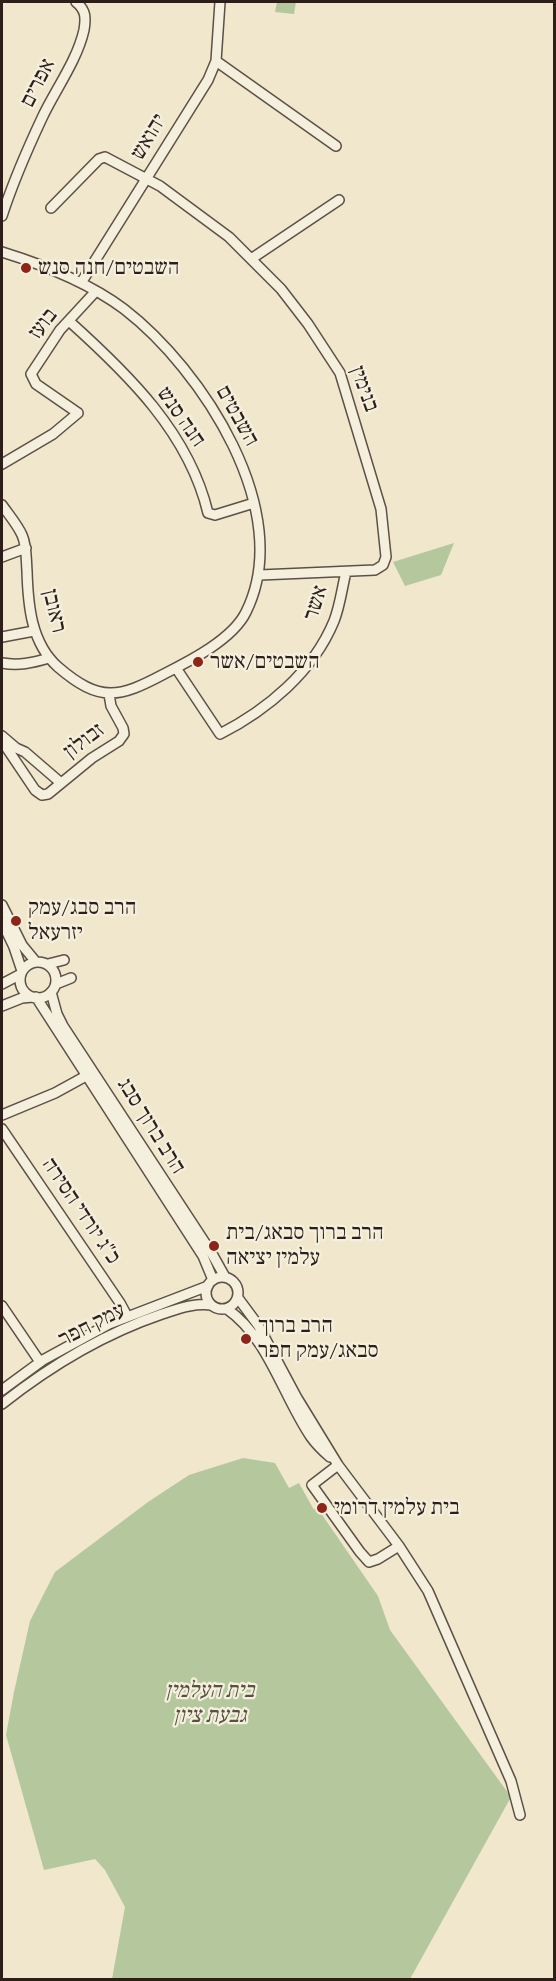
<!DOCTYPE html>
<html>
<head>
<meta charset="utf-8">
<style>
	body { margin:0 }
	#map { position:relative; width:556px; height:1981px; overflow:hidden; background:#f0e7cd; font-family:"EB Garamond",serif }
	canvas { display:block }
	.frame { position:absolute; inset:0; border:3px solid #2d1e19; pointer-events:none }
</style>
</head>
<body>
<div id="map">
<canvas width="556" height="1981"></canvas>
<div class="frame"></div>
</div>
<script>
const ctx = document.querySelector('canvas').getContext('2d');
ctx.lineJoin = 'round';
function fill(path, color) {
  ctx.fillStyle = color;
  ctx.fill(path, 'evenodd');
}
function stroke(path, color, width, dash) {
  ctx.strokeStyle = color;
  ctx.lineWidth = width;
  ctx.lineCap = dash ? 'butt' : 'round';
  ctx.setLineDash(dash || []);
  ctx.stroke(path);
}
function drawText(font, color, halo, rows, align = 'center') {
  ctx.font = font + ' "EB Garamond","Frank Ruhl Libre",serif';
  ctx.lineWidth = 4.5;
  ctx.setLineDash([]);
  ctx.textBaseline = 'middle';
  ctx.strokeStyle = halo;
  ctx.fillStyle = color;
  for (const [text, x, y, turn = 0] of rows) {
    ctx.save();
    ctx.translate(x, y);
    ctx.rotate((+turn || 0) * Math.PI / 180);
    ctx.textAlign = isNaN(turn) ? turn : align;
    if (halo) ctx.strokeText(text, 0, 0);
    ctx.fillText(text, 0, 0);
    ctx.restore();
  }
}
const green = new Path2D(`
	M277,2h19l-2,12 -19,-2z
	M454,543l-13,32 -36,11 -12,-24z
	M243,1458l32,5 14,25 10,-5 15,27 2,-4 62,90 12,34 121,167 -101,182h-298l13,-72 -20,-37 -10,-11 -51,11 -38,-135 8,-43 16,-71 25,-49 93,-70 41,-27z`);
const minor = new Path2D(`
	M216,61l120,85
	M51,208l48,-49 6,-2 55,29 69,51 52,52 27,35 32,49 41,136 5,48 -3,8 -8,5 -115,5
	M2,216c11,-34 25,-66 40,-98 13,-28 35,-57 42,-88 2,-12 2,-20 -8,-28
	M2,252c42,13 86,30 122,57 78,60 172,203 122,303 -13,27 -56,49 -82,62 -45,24 -64,29 -106,-7 -27,-24 -30,-62 -31,-96 -1,-12 0,-25 -5,-36 -5,-11 -13,-20 -20,-30
	M251,259l88,-59
	M81,283l127,-203 8,-19 4,-59
	M69,321c59,53 120,112 139,192l7,2 39,-12
	M2,464l51,-30 25,-21 -42,-29 -5,-10 29,-44 36,-39
	M2,557l24,-9
	M2,637l32,-6
	M2,663c17,3 30,0 47,-5
	M176,668l44,66c47,-24 93,-62 114,-113 6,-15 8,-33 12,-49
	M2,736l14,12 9,4 36,31
	M2,741l33,49 7,5 6,-1 44,-36 27,-17 5,-7 -1,-6 -12,-22 -2,-12
	M2,905l20,40 14,17
	M2,922l12,25 8,24
	M20 980a18 18 0 1 1 36 0a18 18 0 1 1-36 0Z
	M48,964l16,-4
	M2,984l19,-10
	M56,984l15,-6
	M51,992l6,22 6,12 148,226 14,25
	M36,997l167,259 10,24
	M2,1006l20,-8 11,-1
	M2,1115l53,-22 31,-17
	M2,1129l118,174 7,13
	M206 1293a16 16 0 1 1 32 0a16 16 0 1 1-32 0Z
	M238,1298l20,27 39,73 41,67 61,81 29,45 83,190 9,34
	M2,1306l38,56
	M227,1309c41,28 56,87 84,128 5,7 12,14 19,20
	M2,1390l41,-30 66,-36 99,-38
	M2,1404c48,-38 101,-70 160,-90 16,-5 31,-11 49,-9
	M338,1465l-26,20 48,67 9,10 9,-3 21,-13`);
const markers = [
	[26,268,6,"#8f2418"],
	[198,662,6,"#8f2418"],
	[16,921,6,"#8f2418"],
	[214,1246,6,"#8f2418"],
	[246,1339,6,"#8f2418"],
	[322,1508,6,"#8f2418"]
];
const streetNames = [
	["אפרים",38,83,-63],
	["יהואש",149,137,-59],
	["בועז",43,324,-52],
	["בנימין",364,389,70],
	["השבטים",237,416,61],
	["חנה סנש",181,417,55],
	["אשר",316,603,-72],
	["ראובן",54,611,77],
	["זבולון",84,741,-37],
	["הרב ברוך סבג",151,1126,58],
	["כ\"ג יורדי הסירה",81,1211,56],
	["עמק חפר",92,1325,-27]
];
const poiNames = [
	["השבטים/חנה סנש",38,268],
	["השבטים/אשר",210,662],
	["הרב סבג/עמק",28,908],
	["יזרעאל",28,933],
	["הרב ברוך סבאג/בית",226,1233],
	["עלמין יציאה",226,1258],
	["הרב ברוך",258,1326],
	["סבאג/עמק חפר",258,1351],
	["בית עלמין דרומי",334,1508]
];
const parkNames = [
	["בית העלמין",210,1691],
	["גבעת ציון",210,1716]
];
fill(green, '#b4c79d');
stroke(minor, '#5e5046', 12);
stroke(minor, '#f5efde', 9);
for (const [x, y, r, color] of markers) {
  const dot = new Path2D();
  dot.arc(x, y, r, 0, 2 * Math.PI);
  ctx.fillStyle = color;
  ctx.fill(dot);
  stroke(dot, '#f5efde', 2);
}
drawText('22px', '#2d1e19', '#f5efde', streetNames);
drawText('22px', '#2d1e19', '#f5efde', poiNames, 'left');
drawText('italic 22px', '#565141', '#f5efde', parkNames);
</script>
</body>
</html>
